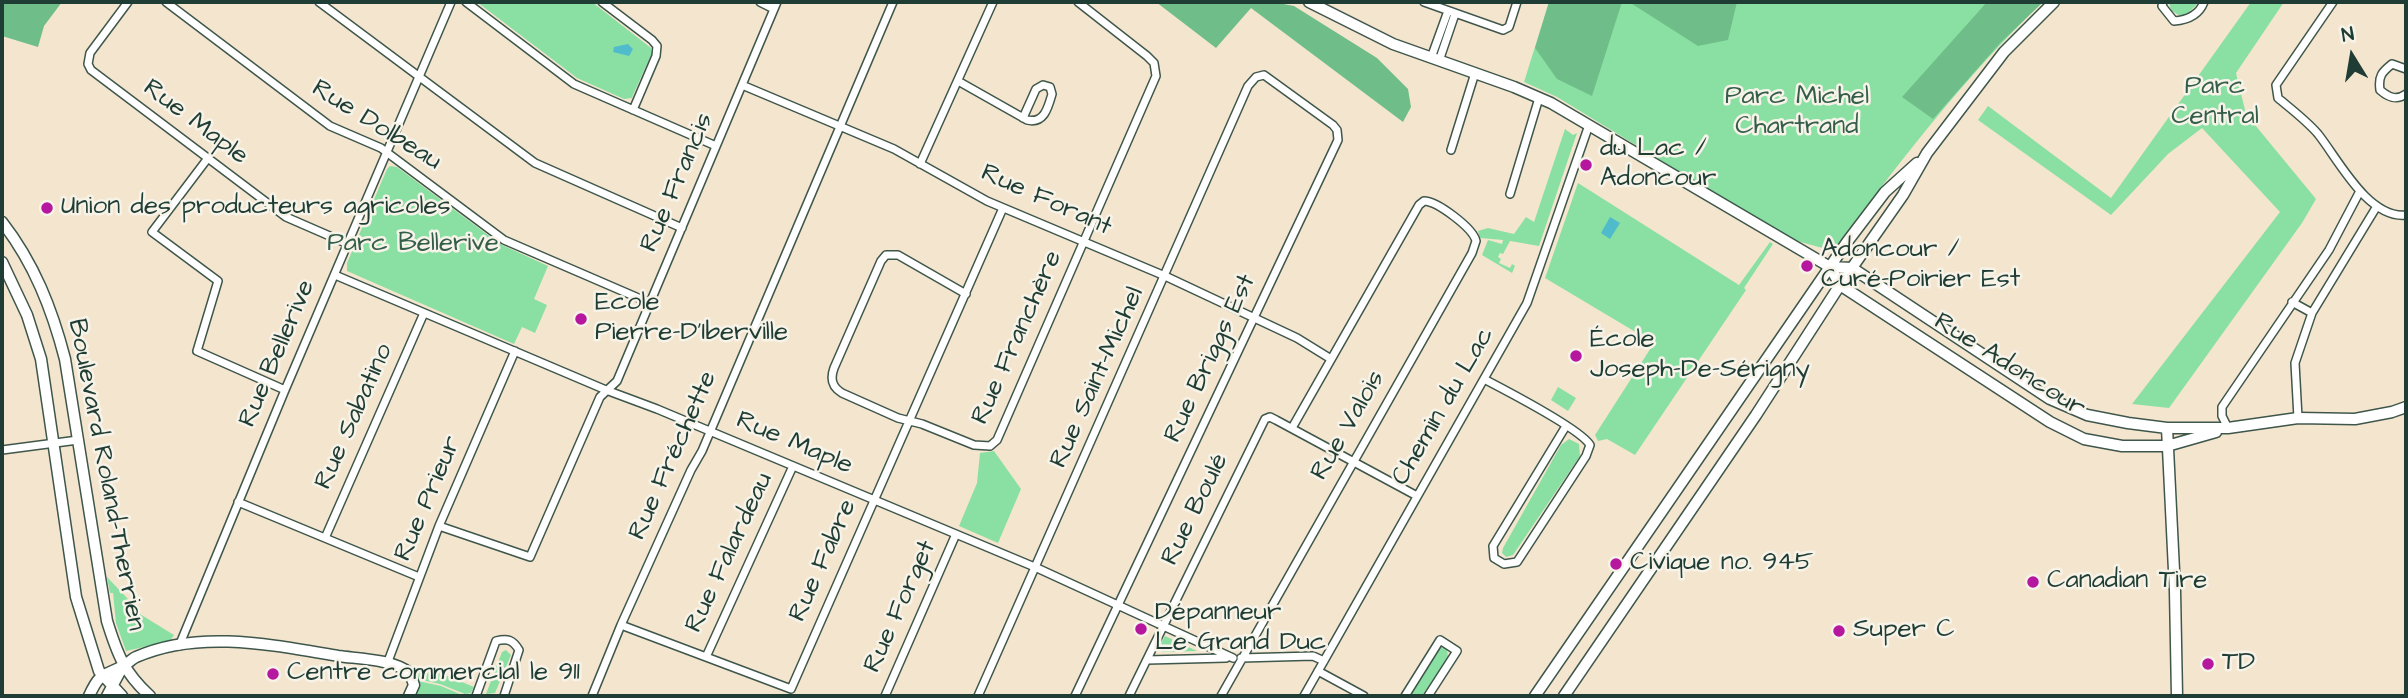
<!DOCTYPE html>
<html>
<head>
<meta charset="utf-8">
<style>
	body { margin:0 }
	#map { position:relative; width:2408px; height:698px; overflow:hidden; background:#f4e5cf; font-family:"Architects Daughter",sans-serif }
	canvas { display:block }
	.frame { position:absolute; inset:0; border:4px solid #1f3d34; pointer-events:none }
	.north { position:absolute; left:2317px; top:21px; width:70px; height:70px; -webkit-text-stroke:5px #f7f3e8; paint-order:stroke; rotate:349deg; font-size:19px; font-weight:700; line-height:28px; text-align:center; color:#1f3d34 }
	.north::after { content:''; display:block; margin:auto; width:24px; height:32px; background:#1f3d34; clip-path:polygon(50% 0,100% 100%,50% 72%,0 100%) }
</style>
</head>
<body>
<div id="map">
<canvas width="2408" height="698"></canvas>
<div class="frame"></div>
<div class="north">N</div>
</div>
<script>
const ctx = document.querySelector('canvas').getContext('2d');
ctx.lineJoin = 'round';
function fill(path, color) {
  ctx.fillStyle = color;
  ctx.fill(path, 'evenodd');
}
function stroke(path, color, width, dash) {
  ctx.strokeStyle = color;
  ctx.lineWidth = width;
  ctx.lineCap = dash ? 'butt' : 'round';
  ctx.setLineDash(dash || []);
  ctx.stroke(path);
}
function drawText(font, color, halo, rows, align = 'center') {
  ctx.font = font + ' "Architects Daughter",sans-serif';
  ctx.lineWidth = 5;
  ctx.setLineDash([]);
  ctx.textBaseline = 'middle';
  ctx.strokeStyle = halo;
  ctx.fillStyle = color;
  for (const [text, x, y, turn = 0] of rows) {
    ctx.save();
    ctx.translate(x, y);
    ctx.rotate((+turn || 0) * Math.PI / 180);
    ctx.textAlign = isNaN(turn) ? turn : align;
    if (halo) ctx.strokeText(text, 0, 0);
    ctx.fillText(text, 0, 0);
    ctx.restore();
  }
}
const green = new Path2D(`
	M477,2h115l59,46 1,5 -19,42 -1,3 -8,1 -47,-21z
	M1549,2h494c-79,75 -145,162 -210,249l-43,-12 -233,-142 -33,-15z
	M2169,2h30l-14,14h-5l-9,-6z
	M2251,2h33l-48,71 10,41 70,85 -14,24 -133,185 -37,-4 148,-192 -78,-84 -34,26 -57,61 -133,-95 10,-14 123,92z
	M1565,129l8,6 4,-2 -38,113 -29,-5 -7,13 -3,-1 -2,4 3,2 -2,4 11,5 2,-4 3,2 -3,7 -30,-18 6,-15 14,4 1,-4 -23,-2 -2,-7 10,-3 26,6 12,-17 8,5z
	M390,166l7,1 103,77 48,22 -14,33 13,6 -12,28 -13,-6 -8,17 -167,-73v-8l40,-94z
	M1578,183l161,102 31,-43 3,2 -29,44 2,2 -111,165 -28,-16 -9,2 -3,-6 59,-92 -109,-65z
	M1558,387l18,11 -8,13 -17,-11z
	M1569,439l10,5 1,12 -67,99 -7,2 -4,-4 1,-5 58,-103z
	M994,451l27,38 -23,54 -39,-17 18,-43 3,-30z
	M107,577l21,22 7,12 39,24 -4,6 -44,10 -10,-28 -3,-30h-3z
	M1165,636l32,15 -35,1 -3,-6z
	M1440,647l7,2 1,8 -26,39h-13l27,-46z
	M506,650l5,5 -16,38 -9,1 16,-42z
	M402,666l35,7 3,-4 3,1 2,5 29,12 -3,6 -6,1 -25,-10 -23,-5z
	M418,681l23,5 21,9 -48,1z`);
const forest = new Path2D(`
	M2,2h60l-18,24 -6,21 -36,-11z
	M1156,2h117l21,4 83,52 31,31 3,18 -8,15 -152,-114 -35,40z
	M1549,2h73l-30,94 -35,-17 -22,-31z
	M1629,2h108l-9,38 -30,6z
	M1987,2h56l-43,41 -67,76 -31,-22z`);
const water = new Path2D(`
	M628,44l5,5 -4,7 -16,-4 1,-5z
	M1610,217l10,6 -10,16 -9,-6z`);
const street = new Path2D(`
	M128,2l-38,51 -2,11 3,6 195,147 62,27
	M166,2l164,124 51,22 123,92 146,63
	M319,2l216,161 147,65
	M466,2l108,82 142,62
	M602,2l50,38 5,6 -1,10 -23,54
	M760,2l14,7
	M1424,2l79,28 6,-3 8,-25
	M2163,2l-1,4 12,15c14,-1 25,-6 30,-19
	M2333,2l-57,83 2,13c13,11 29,23 40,36 20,25 50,85 88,81
	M1431,58l17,-47
	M1439,61l16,-47
	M2406,69l-14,-5c-10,8 -14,12 -12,26 8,7 16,11 26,4
	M958,81l69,39c17,4 21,-12 25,-26l-2,-7 -7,-2 -7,4 -13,29
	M742,85l152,64 93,52 178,75 132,62 34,21
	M1451,150l24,-77
	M208,158l-56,74 66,49 -21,70 88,39
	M920,164l73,-162
	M1510,194l29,-96
	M335,275l271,115 51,19 380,159 196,90
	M966,294l-68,-39h-12l-5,6 -47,107c-4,11 -2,19 8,25l56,25 24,6 52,21 16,1 7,-6 159,-364 -2,-13 -7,-7 -69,-54
	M2292,302l20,11
	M1484,379c21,11 97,50 106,66l-4,11 -69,106 -13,2 -10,-6 -1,-12 73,-120
	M2298,418l-3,-55 17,-50 65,-107
	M2228,428l-6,-12v-9l107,-157 31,-59
	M2,450l76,-10
	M238,502l181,75
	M439,526l91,31 70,-160 17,-16 160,-379
	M325,538l99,-225
	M621,625l170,64 212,-481
	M179,646l106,-256 166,-388
	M706,657l87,-191
	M1241,658l72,-2 11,5
	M1147,660l79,-2
	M387,664l52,-138 76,-175
	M1318,671l46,25
	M476,696l20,-55c12,-3 17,-1 23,9l-15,46
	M592,696l29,-71 70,-155 11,-19 191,-449
	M885,696l71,-162
	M978,696l270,-610 8,-9 8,-2 69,50 4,5 1,10 -263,556
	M1129,696l136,-277 5,-2 6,3 141,76
	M1221,696l251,-443 4,-12c-3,-13 -39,-40 -52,-40l-5,4 -127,223
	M1304,696l223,-393 62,-178
	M1405,696l35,-56 17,11 -29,45`);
const secondary = new Path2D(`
	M1309,2l84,42 121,43 37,16 279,164 22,1 198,131 37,16 41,8 39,5h61l70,-10 57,1 37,-7 14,-5
	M2,222c32,41 50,87 63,137l42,262c10,32 17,52 43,75
	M2,262l25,53 14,44 35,238 23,74 23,25
	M1830,267l10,18 210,137 34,17 38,7h45l49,-14
	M2167,428l8,163 2,105
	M89,696c11,-24 13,-19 34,-30 5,-2 8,-7 13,-9 63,-28 137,-12 202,-1 22,3 54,3 72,17l4,12 -5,11
	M107,696l16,-30
	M1535,696l312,-454 38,-50 32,-29
	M1564,696l192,-281 84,-130 63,-90 24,-42 77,-101 50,-50`);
const markers = [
	[1586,165,7,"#b5179e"],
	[47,208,7,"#b5179e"],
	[1807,266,7,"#b5179e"],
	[581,319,7,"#b5179e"],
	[1576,356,7,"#b5179e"],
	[1616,564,7,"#b5179e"],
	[2033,582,7,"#b5179e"],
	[1141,629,7,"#b5179e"],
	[1839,631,7,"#b5179e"],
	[2208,664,7,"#b5179e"],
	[273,674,7,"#b5179e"]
];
const parkNames = [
	["Parc",2215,88],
	["Central",2215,118],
	["Parc Michel",1797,98],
	["Chartrand",1797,128],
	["Parc Bellerive",413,245]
];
const streetNames = [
	["Rue Maple",195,123,37],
	["Rue Dolbeau",376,126,32],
	["Rue Francis",678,183,-67],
	["Rue Forant",1046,201,24],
	["Rue Franchère",1018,338,-66],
	["Rue Bellerive",278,354,-67],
	["Rue Briggs Est",1211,359,-65],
	["Rue Adoncour",2009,366,32],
	["Rue Saint-Michel",1098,378,-66],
	["Chemin du Lac",1444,407,-60],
	["Rue Sabatino",355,417,-66],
	["Rue Valois",1349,426,-60],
	["Rue Maple",794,444,23],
	["Rue Fréchette",674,456,-66],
	["Boulevard Roland-Therrien",105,475,79],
	["Rue Prieur",429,499,-67],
	["Rue Boulé",1196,510,-64],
	["Rue Falardeau",730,553,-65],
	["Rue Fabre",824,561,-66],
	["Rue Forget",901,607,-66]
];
const poiNames = [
	["du Lac /",1600,150],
	["Adoncour",1600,180],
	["Union des producteurs agricoles",61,208],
	["Adoncour /",1821,251],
	["Curé-Poirier Est",1821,281],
	["Ecole",595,304],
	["Pierre-D'Iberville",595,334],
	["École",1590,341],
	["Joseph-De-Sérigny",1590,371],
	["Civique no. 945",1630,564],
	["Canadian Tire",2047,582],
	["Dépanneur",1155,614],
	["Le Grand Duc",1155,644],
	["Super C",1853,631],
	["TD",2222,664],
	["Centre commercial le 911",287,674]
];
fill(green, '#8ae0a3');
fill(forest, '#6fbe89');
fill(water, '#50bccb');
stroke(street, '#3f564b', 10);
stroke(secondary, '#3f564b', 13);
stroke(street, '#fff', 7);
stroke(secondary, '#fff', 10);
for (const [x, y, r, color] of markers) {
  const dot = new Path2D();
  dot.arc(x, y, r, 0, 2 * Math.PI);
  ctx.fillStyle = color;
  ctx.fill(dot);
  stroke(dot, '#f7f3e8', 2.5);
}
drawText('26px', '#345e4a', '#f7f3e8', parkNames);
drawText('26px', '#1f3d34', '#f7f3e8', streetNames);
drawText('26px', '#1f3d34', '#f7f3e8', poiNames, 'left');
</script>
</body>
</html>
